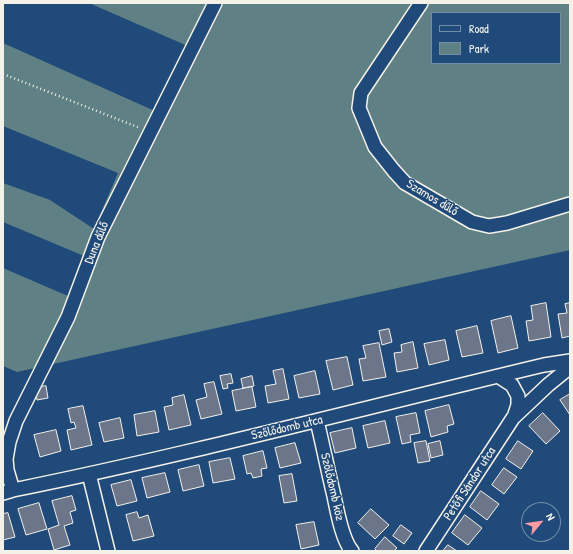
<!DOCTYPE html>
<html>
<head>
<meta charset="utf-8">
<style>
	body { margin:0 }
	#map { position:relative; width:573px; height:554px; overflow:hidden; background:#1f4a7a; font-family:"Patrick Hand",sans-serif }
	canvas { display:block }
	.frame { position:absolute; inset:0; border:4px solid #f4f1e8; pointer-events:none }
	.legend { position:absolute; left:431px; top:12px; width:130px; height:52px; box-sizing:border-box; background:#1f4a7a; border:1px solid #748da6; margin:0; padding:5px 7px; list-style:none; font-size:12px; color:#f4f1e8 }
	.legend li { display:flex; align-items:center; gap:8px; height:20px }
	.legend b { width:20px; border:1px solid #748da6 }
	.north { position:absolute; left:521px; top:502px; width:40px; height:40px; box-sizing:border-box; background:#1f4a7a; border:1px solid #748da6; border-radius:50%; rotate:61deg; font-size:11px; font-weight:700; line-height:16px; text-align:center; color:#f4f1e8 }
	.north::after { content:''; display:block; margin:auto; width:14px; height:18px; background:#ff9aa2; clip-path:polygon(50% 0,100% 100%,50% 72%,0 100%) }
</style>
</head>
<body>
<div id="map">
<canvas width="573" height="554"></canvas>
<div class="frame"></div>
<ul class="legend">
<li><b style="height:5px;background:#1f4a7a"></b>Road</li>
<li><b style="height:11px;background:#5f8084"></b>Park</li>
</ul>
<div class="north">N</div>
</div>
<script>
const ctx = document.querySelector('canvas').getContext('2d');
ctx.lineJoin = 'round';
function fill(path, color) {
  ctx.fillStyle = color;
  ctx.fill(path, 'evenodd');
}
function stroke(path, color, width, dash) {
  ctx.strokeStyle = color;
  ctx.lineWidth = width;
  ctx.lineCap = dash ? 'butt' : 'round';
  ctx.setLineDash(dash || []);
  ctx.stroke(path);
}
function drawText(font, color, halo, rows, align = 'center') {
  ctx.font = font + ' "Patrick Hand",sans-serif';
  ctx.lineWidth = 3;
  ctx.setLineDash([]);
  ctx.textBaseline = 'middle';
  ctx.strokeStyle = halo;
  ctx.fillStyle = color;
  for (const [text, x, y, turn = 0] of rows) {
    ctx.save();
    ctx.translate(x, y);
    ctx.rotate((+turn || 0) * Math.PI / 180);
    ctx.textAlign = isNaN(turn) ? turn : align;
    if (halo) ctx.strokeText(text, 0, 0);
    ctx.fillText(text, 0, 0);
    ctx.restore();
  }
}
const green = new Path2D(`
	M89,3h481v247l-553,122 -14,-6v-98l65,28 16,-40 -81,-34v-39l47,17 44,29 24,-56 -115,-47v-83l154,69 33,-65zM432,13h128v50h-128z`);
const building = new Path2D(`
	M546,303l5,34 -22,4 -3,-20 7,-1 -2,-14z
	M570,303v33l-8,2 -4,-24 9,-1 -2,-9z
	M511,316l7,32 -20,5 -7,-32z
	M477,326l6,27 -21,4 -6,-26z
	M389,329l3,13 -10,3 -3,-14z
	M445,340l4,20 -20,5 -5,-21z
	M413,342l5,26 -21,4 -3,-19 8,-1 -1,-7z
	M379,343l7,34 -23,4 -4,-22 7,-1 -3,-12z
	M347,357l6,28 -20,5 -7,-29z
	M283,369l6,30 -21,4 -3,-17 11,-2 -3,-13z
	M315,371l5,23 -21,4 -5,-22z
	M231,374l2,9 -6,1 1,4 -5,1 -3,-13z
	M252,376l2,10 -11,2 -2,-9z
	M214,382l8,32 -21,5 -5,-19 11,-3 -3,-13z
	M46,386l2,12 -11,2 -2,-12z
	M252,387l4,20 -20,4 -4,-20z
	M570,394v21l-10,-15z
	M184,395l7,30 -22,5 -5,-23 9,-2 -1,-7z
	M449,405l5,19 -7,2 1,6 -17,5 -6,-26z
	M83,406l9,39 -21,5 -4,-20 9,-2 -2,-6 -3,1 -3,-14z
	M155,411l4,21 -22,4 -3,-21z
	M416,413l4,20 -10,2 1,7 -9,2 -6,-27z
	M543,413l17,18 -14,13 -17,-18z
	M120,418l4,20 -20,4 -5,-19z
	M385,421l5,22 -22,5 -5,-22z
	M352,428l4,20 -21,5 -5,-20z
	M56,430l5,21 -21,6 -6,-22z
	M426,441l4,20 -12,2 -4,-20z
	M440,441l3,14 -12,3 -3,-14z
	M518,441l15,10 -12,18 -15,-10z
	M295,443l6,20 -21,5 -5,-20z
	M263,451l4,17 -6,1 1,7 -9,2 -2,-5 -4,1 -4,-18z
	M230,458l5,21 -22,4 -4,-21z
	M199,465l5,21 -21,5 -5,-21z
	M504,468l13,9 -13,17 -12,-9z
	M165,473l5,19 -23,6 -5,-20z
	M292,474l5,27 -13,2 -5,-27z
	M131,480l6,21 -20,5 -6,-21z
	M481,491l18,13 -12,16 -17,-13z
	M72,496l4,14 -6,2 3,11 -9,3 6,19 -16,5 -6,-21 11,-4 -7,-24z
	M39,503l8,26 -21,6 -8,-26z
	M371,509l18,16 -14,14 -17,-16z
	M137,512l2,6 9,-3 6,21 -21,5 -7,-26z
	M8,513l7,24 -12,3v-26z
	M465,515l17,13 -14,17 -16,-12z
	M314,522l5,23 -18,4 -5,-24z
	M401,525l11,8 -8,11 -11,-8z
	M385,537l12,11 -3,3h-17l-2,-2z
	M448,545l9,6h-14z`);
const path = new Path2D(`
	M3,74l137,54`);
const minor = new Path2D(`
	M421,3l-60,90 -2,15 16,39 19,24 11,12 67,39 17,4 18,-3 63,-19
	M498,376l14,9 6,11v9l-4,12
	M317,421c6,25 11,50 17,75 3,14 8,44 18,55
	M89,474l19,77
	M13,490l-6,-20 -1,-11 3,-17 7,-21 52,-104 30,-80 117,-234
	M3,493l10,-3c178,-36 354,-83 531,-125l26,-4
	M426,551l87,-133 35,-33 22,-18`);
const streetNames = [
	["Szamos dűlő",432,198,31],
	["Duna dűlő",97,243,-68],
	["Szőlődomb utca",287,428,-13],
	["Petőfi Sándor utca",470,484,-57],
	["Szőlődomb köz",332,487,77]
];
fill(green, '#5f8084');
fill(building, '#6c768b');
stroke(building, '#f4f1e8', 1);
stroke(minor, '#f4f1e8', 16);
stroke(path, '#f4f1e8', 2.5, [1, 3]);
stroke(minor, '#1f4a7a', 13);
drawText('13px', '#f4f1e8', '#1f4a7a', streetNames);
</script>
</body>
</html>
